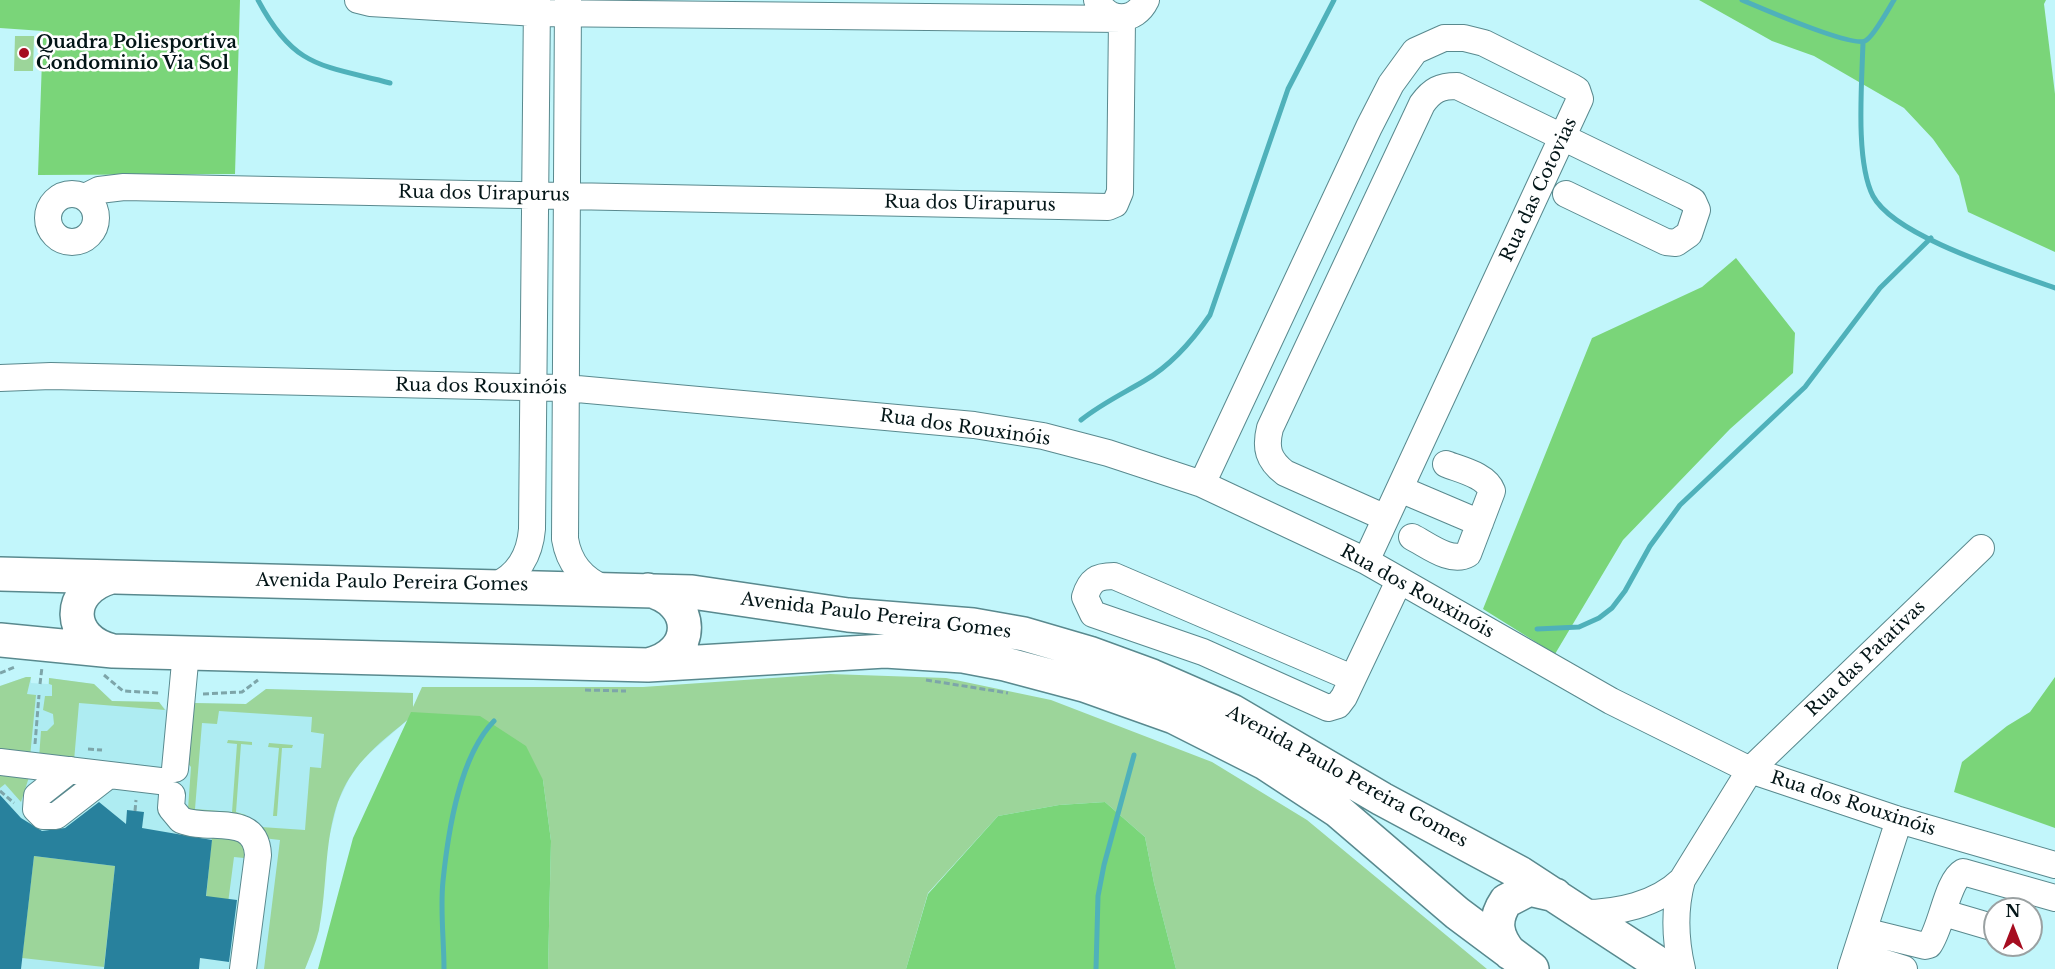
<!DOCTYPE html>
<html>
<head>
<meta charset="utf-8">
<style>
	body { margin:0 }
	#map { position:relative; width:2055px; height:969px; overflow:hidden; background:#c2f6fb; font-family:"Libre Baskerville",serif }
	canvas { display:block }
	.north { position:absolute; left:1983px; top:897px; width:60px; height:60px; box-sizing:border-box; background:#fff; border:2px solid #9aa1a2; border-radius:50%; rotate:0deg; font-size:16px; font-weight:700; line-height:24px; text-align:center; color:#031517 }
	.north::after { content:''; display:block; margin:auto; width:21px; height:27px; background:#a60d20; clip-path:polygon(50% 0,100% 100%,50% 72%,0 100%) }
</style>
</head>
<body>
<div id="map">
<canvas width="2055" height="969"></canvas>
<div class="north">N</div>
</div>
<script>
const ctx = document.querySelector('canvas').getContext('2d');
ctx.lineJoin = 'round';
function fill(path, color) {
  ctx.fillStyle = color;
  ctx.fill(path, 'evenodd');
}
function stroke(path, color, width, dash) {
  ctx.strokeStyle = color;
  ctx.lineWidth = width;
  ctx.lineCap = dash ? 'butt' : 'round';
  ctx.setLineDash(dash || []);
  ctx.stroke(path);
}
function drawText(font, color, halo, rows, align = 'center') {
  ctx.font = font + ' "Libre Baskerville",serif';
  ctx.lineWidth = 5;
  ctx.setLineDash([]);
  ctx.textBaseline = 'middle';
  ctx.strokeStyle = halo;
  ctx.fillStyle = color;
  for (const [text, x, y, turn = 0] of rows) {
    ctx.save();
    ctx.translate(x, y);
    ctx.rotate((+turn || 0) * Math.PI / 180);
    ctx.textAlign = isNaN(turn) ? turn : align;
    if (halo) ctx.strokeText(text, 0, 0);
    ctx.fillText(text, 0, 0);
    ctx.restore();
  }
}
const built = new Path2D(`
	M26,677h5v6l17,1 1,-6 45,6 18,17 47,1 7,8h13l15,-7 52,1 20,-15 147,4 -1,23 -49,43 -14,20 -11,23 -12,48 -7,80 -14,39h-305v-283z`);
const green = new Path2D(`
	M15,36h19l-1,35h-19z
	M830,674l116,4 105,22 161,62 95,58 180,149h-311l-22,-86 -9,-46 -40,-35 -46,3 -61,11 -70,77 -22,76h-358l3,-128 -8,-61 -131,-64c-16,14 -34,27 -48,43 -45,48 -33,112 -45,171 -3,13 -9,26 -14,39h-41l16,-129 -17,-2 -4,-8 2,-3 44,3 5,-63 11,1 3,-34 -13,-2 1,-15 -93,-6 -2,13 -15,-1 -7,86 37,3 5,-68 -10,-1 1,-3 24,2v3l-11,-1 -5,68 10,3 -7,6 -51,-12 3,-42 -5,-6 8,-58 52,1 20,-15 147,4v14l9,-20h221z
	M26,677h5l-4,17 9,1 -6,62 -30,-4v-67z
	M49,678l45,6 18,17 47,1 6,8 -86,-7 -5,58 -35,-3 2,-27h6l7,-7 -1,-10 -10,-4 2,-14h7v-11l-3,-1z
	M269,743l24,2 -1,3h-10l-5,68h-4l6,-68 -11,-1z
	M0,770l30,4 -9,28 -16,-18 -5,4z
	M212,835l26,2 8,7 -2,14 -10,-1 -7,54 -22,-2z
	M34,856l81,10 -11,101 -82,-9z`);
const forest = new Path2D(`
	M0,0h240l-5,174 -197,1 5,-144 -43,-3z
	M1699,0h347l-2,4 11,90v158l-87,-40 -9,-36 -26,-37 -29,-31 -90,-52 -42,-15z
	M1736,258l59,75 -2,40 -63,56 -107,111 -68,114 -72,-45 109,-271 110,-51z
	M2055,677v151l-101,-36 8,-30 45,-36 23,-14z
	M411,712l69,4 46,30 17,34 8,61 -3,128h-230l35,-131z
	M1105,802l40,35 9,46 22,86h-270l22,-75 70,-78 61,-11z`);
const stream = new Path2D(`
	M258,0c36,68 63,65 132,83
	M1742,0c19,8 108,47 123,41 8,-3 24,-33 29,-41
	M1863,42c-1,40 -8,119 10,154 22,41 138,76 182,92
	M1081,420c20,-16 41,-26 63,-39 26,-15 49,-41 66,-66l78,-226 46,-89
	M1537,629l42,-2 20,-9 13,-10 13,-17 25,-45 30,-41 125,-118 75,-99 51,-50
	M444,969c0,-29 -4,-59 -1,-88 5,-49 16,-124 51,-160
	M1096,969l2,-73 6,-31 30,-110`);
const building = new Path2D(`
	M0,795l21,23 21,13 23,-3 34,-26 27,22 1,-14 17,2 -2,16 70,12 -6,56 31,4 -8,62 -29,-4 -1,11h-95l11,-103 -81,-10 -13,113h-21z`);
const path = new Path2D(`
	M0,673l15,-6
	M104,675l19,16 37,2
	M926,680l82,13
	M40,684l2,-17
	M585,690l41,1
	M203,694l39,-2 16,-12
	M35,744l4,-49
	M88,749l14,1
	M0,791l14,12
	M135,811l1,-11`);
const minor = new Path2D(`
	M568,0l-3,539c4,24 17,40 40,50
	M1097,0c11,23 38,23 49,0
	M48 218a24 24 0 1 1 48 0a24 24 0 1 1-48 0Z
	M85,197l14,-7 25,-3 984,20 7,-3 5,-12 2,-173 -585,-6 -167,-10 -12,-3
	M0,378l51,-2 515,12 408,37 69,11 65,17 94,31 164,77 245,140 139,69 149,50 156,45
	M1202,484l167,-357 22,-43 24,-33 29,-13h20l20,5 88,44 5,3 3,9 -214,462
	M1400,489l80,34
	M1386,518l-101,-45c-17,-13 -20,-25 -15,-45l152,-324c10,-14 18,-18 35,-18l227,110 9,5 4,9 -8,24 -13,9 -10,-1 -100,-48
	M1412,537c16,8 39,27 56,17l24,-63c-6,-16 -31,-21 -46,-27
	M494,586c24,-10 36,-32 38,-57l5,-529
	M1352,678l-238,-102c-17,0 -24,4 -29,21l8,17 110,38 125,56 10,-3 6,-8 55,-116
	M0,762l160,19
	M175,769l11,-117
	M70,770l-33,26 -1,13 7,7h13l53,-41
	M172,795l-1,13 10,12c29,12 75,-8 77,35l-15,114
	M1582,913c35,0 74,-8 100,-33
	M1944,913l51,15
	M1864,931l61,15 4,-1c13,-18 18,-64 34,-73l92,26
	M1856,954l48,15
	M1682,969c-7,-30 -8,-60 0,-89l68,-110 231,-222
	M1851,969l48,-149`);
const major = new Path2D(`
	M0,574l692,18 156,23 125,10 51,9 65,19 63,23 80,35 150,88 138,74 147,96
	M111,577c-46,13 -45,63 2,74
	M648,590c48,11 49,64 0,75
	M0,640l113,11 535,14 237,-14 78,5 42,8 79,21 90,32 91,46 73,48 119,102 75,56
	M1510,953c-14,-17 -17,-33 -4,-52l23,-12 26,6`);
const markers = [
	[24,53,6,"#a60d20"]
];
const poiNames = [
	["Quadra Poliesportiva",36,43],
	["Condominio Via Sol",36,64]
];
const streetNames = [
	["Rua das Cotovias",1539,190,-65],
	["Rua dos Uirapurus",484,194,1],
	["Rua dos Uirapurus",970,204,1],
	["Rua dos Rouxinóis",481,387,1],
	["Rua dos Rouxinóis",965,428,8],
	["Avenida Paulo Pereira Gomes",392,583,1],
	["Rua dos Rouxinóis",1417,592,29],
	["Avenida Paulo Pereira Gomes",876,616,7],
	["Rua das Patativas",1866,659,-44],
	["Avenida Paulo Pereira Gomes",1347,777,29],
	["Rua dos Rouxinóis",1853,804,18]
];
fill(built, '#aeecf2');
fill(green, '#9cd59a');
fill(forest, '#7ad579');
stroke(stream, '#4fb1ba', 5);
fill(building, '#28819d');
stroke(minor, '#59898e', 28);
stroke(major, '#59898e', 36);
stroke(path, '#7da5a9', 3, [6, 3]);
stroke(minor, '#fff', 26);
stroke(major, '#fff', 33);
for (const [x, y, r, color] of markers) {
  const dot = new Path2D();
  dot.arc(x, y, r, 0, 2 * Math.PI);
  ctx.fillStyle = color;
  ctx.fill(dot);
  stroke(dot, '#fff', 2);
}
drawText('bold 18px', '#031517', '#fff', poiNames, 'left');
drawText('18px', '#031517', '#fff', streetNames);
</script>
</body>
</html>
